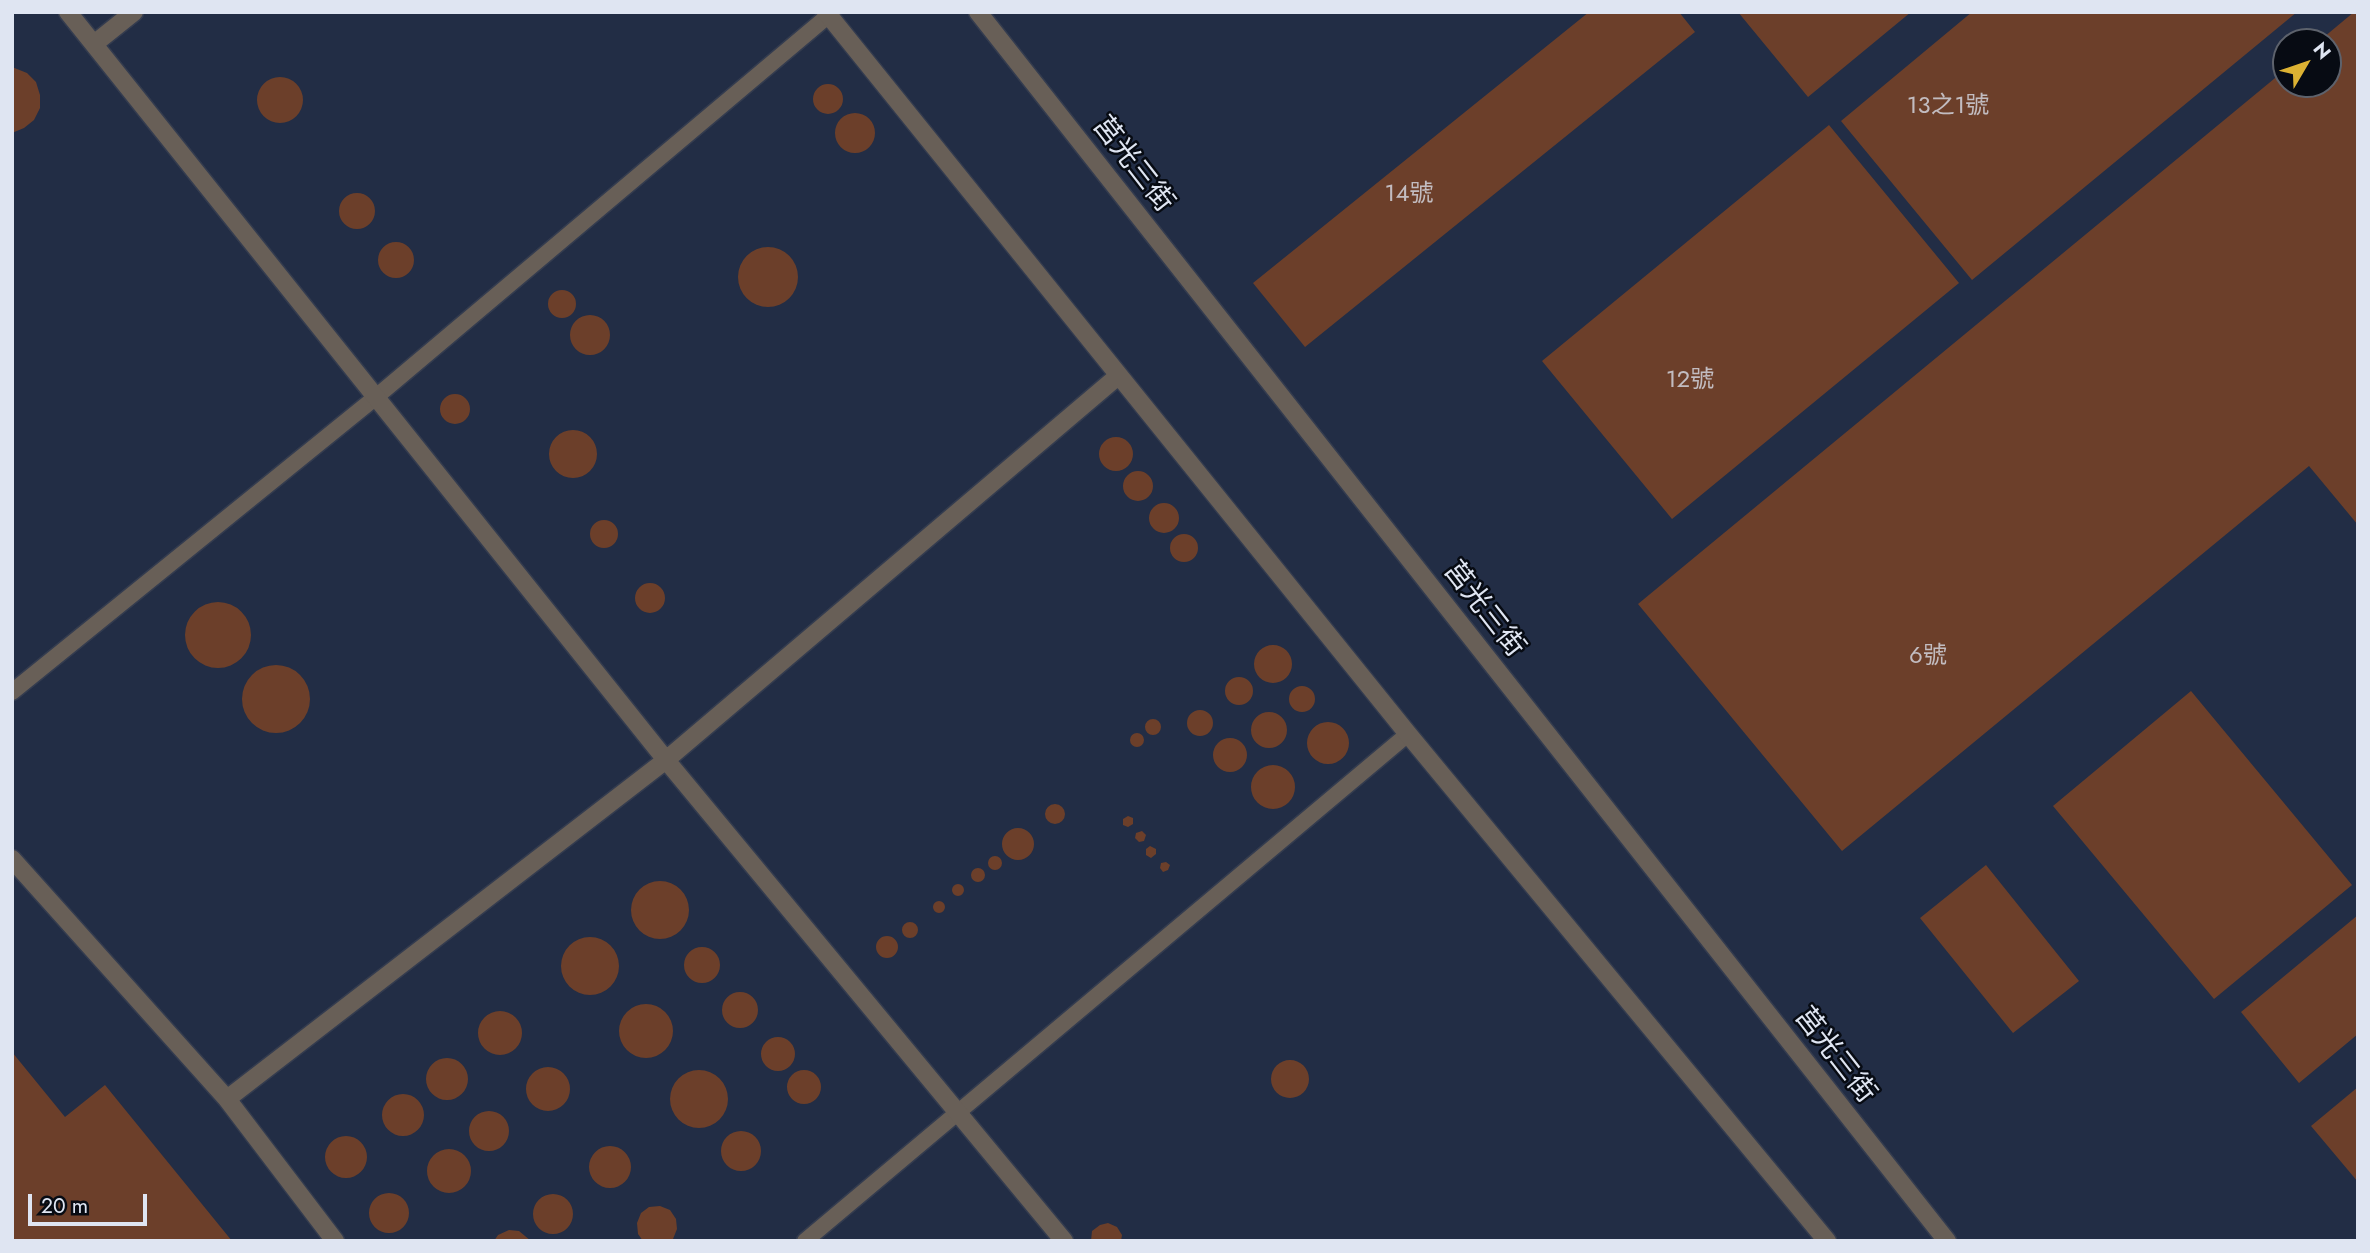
<!DOCTYPE html>
<html>
<head>
<meta charset="utf-8">
<style>
	body { margin:0 }
	#map { position:relative; width:2370px; height:1253px; overflow:hidden; background:#182134; font-family:Jost,sans-serif }
	canvas { display:block }
	.frame { position:absolute; inset:0; border:14px solid #dfe5f2; pointer-events:none }
	.north { position:absolute; left:2272px; top:28px; width:70px; height:70px; box-sizing:border-box; background:#070b13; border:2px solid #5d626c; border-radius:50%; rotate:51deg; font-size:19px; font-weight:700; line-height:28px; text-align:center; color:#dfe5f2 }
	.north::after { content:''; display:block; margin:auto; width:24px; height:32px; background:#dcb233; clip-path:polygon(50% 0,100% 100%,50% 72%,0 100%) }
	.scale { position:absolute; left:28px; top:1194px; width:119px; height:32px; box-sizing:border-box; border:4px solid #dfe5f2; border-top:0; padding-left:9px; font-size:21px; line-height:24px; white-space:nowrap; color:#dfe5f2; -webkit-text-stroke:5px #070b13; paint-order:stroke }
</style>
</head>
<body>
<div id="map">
<canvas width="2370" height="1253"></canvas>
<div class="frame"></div>
<div class="north">N</div>
<div class="scale">20 m</div>
</div>
<script>
const ctx = document.querySelector('canvas').getContext('2d');
ctx.lineJoin = 'round';
function fill(path, color) {
  ctx.fillStyle = color;
  ctx.fill(path, 'evenodd');
}
function stroke(path, color, width, dash) {
  ctx.strokeStyle = color;
  ctx.lineWidth = width;
  ctx.lineCap = dash ? 'butt' : 'round';
  ctx.setLineDash(dash || []);
  ctx.stroke(path);
}
function drawText(font, color, halo, rows, align = 'center') {
  ctx.font = font + ' Jost,"Noto Sans TC",sans-serif';
  ctx.lineWidth = 5;
  ctx.setLineDash([]);
  ctx.textBaseline = 'middle';
  ctx.strokeStyle = halo;
  ctx.fillStyle = color;
  for (const [text, x, y, turn = 0] of rows) {
    ctx.save();
    ctx.translate(x, y);
    ctx.rotate((+turn || 0) * Math.PI / 180);
    ctx.textAlign = isNaN(turn) ? turn : align;
    if (halo) ctx.strokeText(text, 0, 0);
    ctx.fillText(text, 0, 0);
    ctx.restore();
  }
}
const built = new Path2D(`
	M12,12h2346v1229h-2346zM2286,42h42v42h-42z`);
const building = new Path2D(`
	M1589,12h90l16,20 -390,315 -52,-64z
	M1738,12h173l-103,85z
	M1972,12h325l-325,268 -131,-159z
	M2354,12h4v513l-49,-59 -467,385 -204,-247 648,-535v15h42v-42h-10z
	M12,67l15,6 9,9 4,13v13l-6,12 -10,8 -12,5z
	M257 100a23 23 0 1 1 46 0a23 23 0 1 1-46 0Z
	M813 99a15 15 0 1 1 30 0a15 15 0 1 1-30 0Z
	M835 133a20 20 0 1 1 40 0a20 20 0 1 1-40 0Z
	M1829,125l130,158 -287,236 -130,-158z
	M339 211a18 18 0 1 1 36 0a18 18 0 1 1-36 0Z
	M378 260a18 18 0 1 1 36 0a18 18 0 1 1-36 0Z
	M738 277a30 30 0 1 1 60 0a30 30 0 1 1-60 0Z
	M548 304a14 14 0 1 1 28 0a14 14 0 1 1-28 0Z
	M570 335a20 20 0 1 1 40 0a20 20 0 1 1-40 0Z
	M440 409a15 15 0 1 1 30 0a15 15 0 1 1-30 0Z
	M549 454a24 24 0 1 1 48 0a24 24 0 1 1-48 0Z
	M1099 454a17 17 0 1 1 34 0a17 17 0 1 1-34 0Z
	M1123 486a15 15 0 1 1 30 0a15 15 0 1 1-30 0Z
	M1149 518a15 15 0 1 1 30 0a15 15 0 1 1-30 0Z
	M590 534a14 14 0 1 1 28 0a14 14 0 1 1-28 0Z
	M1170 548a14 14 0 1 1 28 0a14 14 0 1 1-28 0Z
	M635 598a15 15 0 1 1 30 0a15 15 0 1 1-30 0Z
	M185 635a33 33 0 1 1 66 0a33 33 0 1 1-66 0Z
	M1254 664a19 19 0 1 1 38 0a19 19 0 1 1-38 0Z
	M242 699a34 34 0 1 1 68 0a34 34 0 1 1-68 0Z
	M1225 691a14 14 0 1 1 28 0a14 14 0 1 1-28 0Z
	M1289 699a13 13 0 1 1 26 0a13 13 0 1 1-26 0Z
	M2191,691l161,194 -138,114 -161,-193z
	M1187 723a13 13 0 1 1 26 0a13 13 0 1 1-26 0Z
	M1251 730a18 18 0 1 1 36 0a18 18 0 1 1-36 0Z
	M1145 727a8 8 0 1 1 16 0a8 8 0 1 1-16 0Z
	M1307 743a21 21 0 1 1 42 0a21 21 0 1 1-42 0Z
	M1130 740a7 7 0 1 1 14 0a7 7 0 1 1-14 0Z
	M1213 755a17 17 0 1 1 34 0a17 17 0 1 1-34 0Z
	M1251 787a22 22 0 1 1 44 0a22 22 0 1 1-44 0Z
	M1045 814a10 10 0 1 1 20 0a10 10 0 1 1-20 0Z
	M1128,816l5,2v6l-5,3 -5,-2v-6z
	M1002 844a16 16 0 1 1 32 0a16 16 0 1 1-32 0Z
	M1142,831l4,4 -2,6 -5,1 -4,-4 1,-5z
	M1150,846l6,3v5l-5,4 -5,-3v-6z
	M988 863a7 7 0 1 1 14 0a7 7 0 1 1-14 0Z
	M1166,862l4,3 -2,5 -5,2 -3,-4 1,-5z
	M1986,865l93,116 -66,52 -93,-115z
	M971 875a7 7 0 1 1 14 0a7 7 0 1 1-14 0Z
	M631 910a29 29 0 1 1 58 0a29 29 0 1 1-58 0Z
	M952 890a6 6 0 1 1 12 0a6 6 0 1 1-12 0Z
	M933 907a6 6 0 1 1 12 0a6 6 0 1 1-12 0Z
	M2358,915v119l-59,49 -58,-71z
	M902 930a8 8 0 1 1 16 0a8 8 0 1 1-16 0Z
	M876 947a11 11 0 1 1 22 0a11 11 0 1 1-22 0Z
	M561 966a29 29 0 1 1 58 0a29 29 0 1 1-58 0Z
	M684 965a18 18 0 1 1 36 0a18 18 0 1 1-36 0Z
	M722 1010a18 18 0 1 1 36 0a18 18 0 1 1-36 0Z
	M619 1031a27 27 0 1 1 54 0a27 27 0 1 1-54 0Z
	M478 1033a22 22 0 1 1 44 0a22 22 0 1 1-44 0Z
	M761 1054a17 17 0 1 1 34 0a17 17 0 1 1-34 0Z
	M12,1052l53,65 40,-32 127,156h-220z
	M426 1079a21 21 0 1 1 42 0a21 21 0 1 1-42 0Z
	M1271 1079a19 19 0 1 1 38 0a19 19 0 1 1-38 0Z
	M526 1089a22 22 0 1 1 44 0a22 22 0 1 1-44 0Z
	M670 1099a29 29 0 1 1 58 0a29 29 0 1 1-58 0Z
	M787 1087a17 17 0 1 1 34 0a17 17 0 1 1-34 0Z
	M2358,1087v95l-47,-56z
	M382 1115a21 21 0 1 1 42 0a21 21 0 1 1-42 0Z
	M469 1131a20 20 0 1 1 40 0a20 20 0 1 1-40 0Z
	M721 1151a20 20 0 1 1 40 0a20 20 0 1 1-40 0Z
	M325 1157a21 21 0 1 1 42 0a21 21 0 1 1-42 0Z
	M589 1167a21 21 0 1 1 42 0a21 21 0 1 1-42 0Z
	M427 1171a22 22 0 1 1 44 0a22 22 0 1 1-44 0Z
	M369 1213a20 20 0 1 1 40 0a20 20 0 1 1-40 0Z
	M533 1214a20 20 0 1 1 40 0a20 20 0 1 1-40 0Z
	M660,1206l10,4 6,9 1,10 -4,10 -2,2h-28l-5,-7 -1,-11 4,-10 8,-6z
	M1108,1223l9,4 5,8 -1,6h-30l1,-10 8,-6z
	M509,1230l10,1 12,10h-37l4,-6z`);
const service = new Path2D(`
	M12,692l364,-295 453,-382
	M805,1241l603,-507`);
const minor = new Path2D(`
	M68,12l598,748 398,481
	M826,12l582,722 419,507
	M978,12l969,1229
	M94,44l40,-32
	M12,859l215,240 108,142
	M227,1099l439,-339 452,-384`);
const numberNames = [
	["13之1號",1948,107],
	["14號",1409,195],
	["12號",1690,381],
	["6號",1928,657]
];
const streetNames = [
	["莒光三街",1132,165,52],
	["莒光三街",1483,610,52],
	["莒光三街",1834,1056,52]
];
fill(built, '#222d45');
fill(building, '#6c3f2a');
stroke(service, '#343c4f', 19);
stroke(minor, '#343c4f', 21);
stroke(service, '#685f57', 16);
stroke(minor, '#685f57', 18);
drawText('24px', '#c2bcc0', null, numberNames);
drawText('28px', '#dfe5f2', '#070b13', streetNames);
</script>
</body>
</html>
